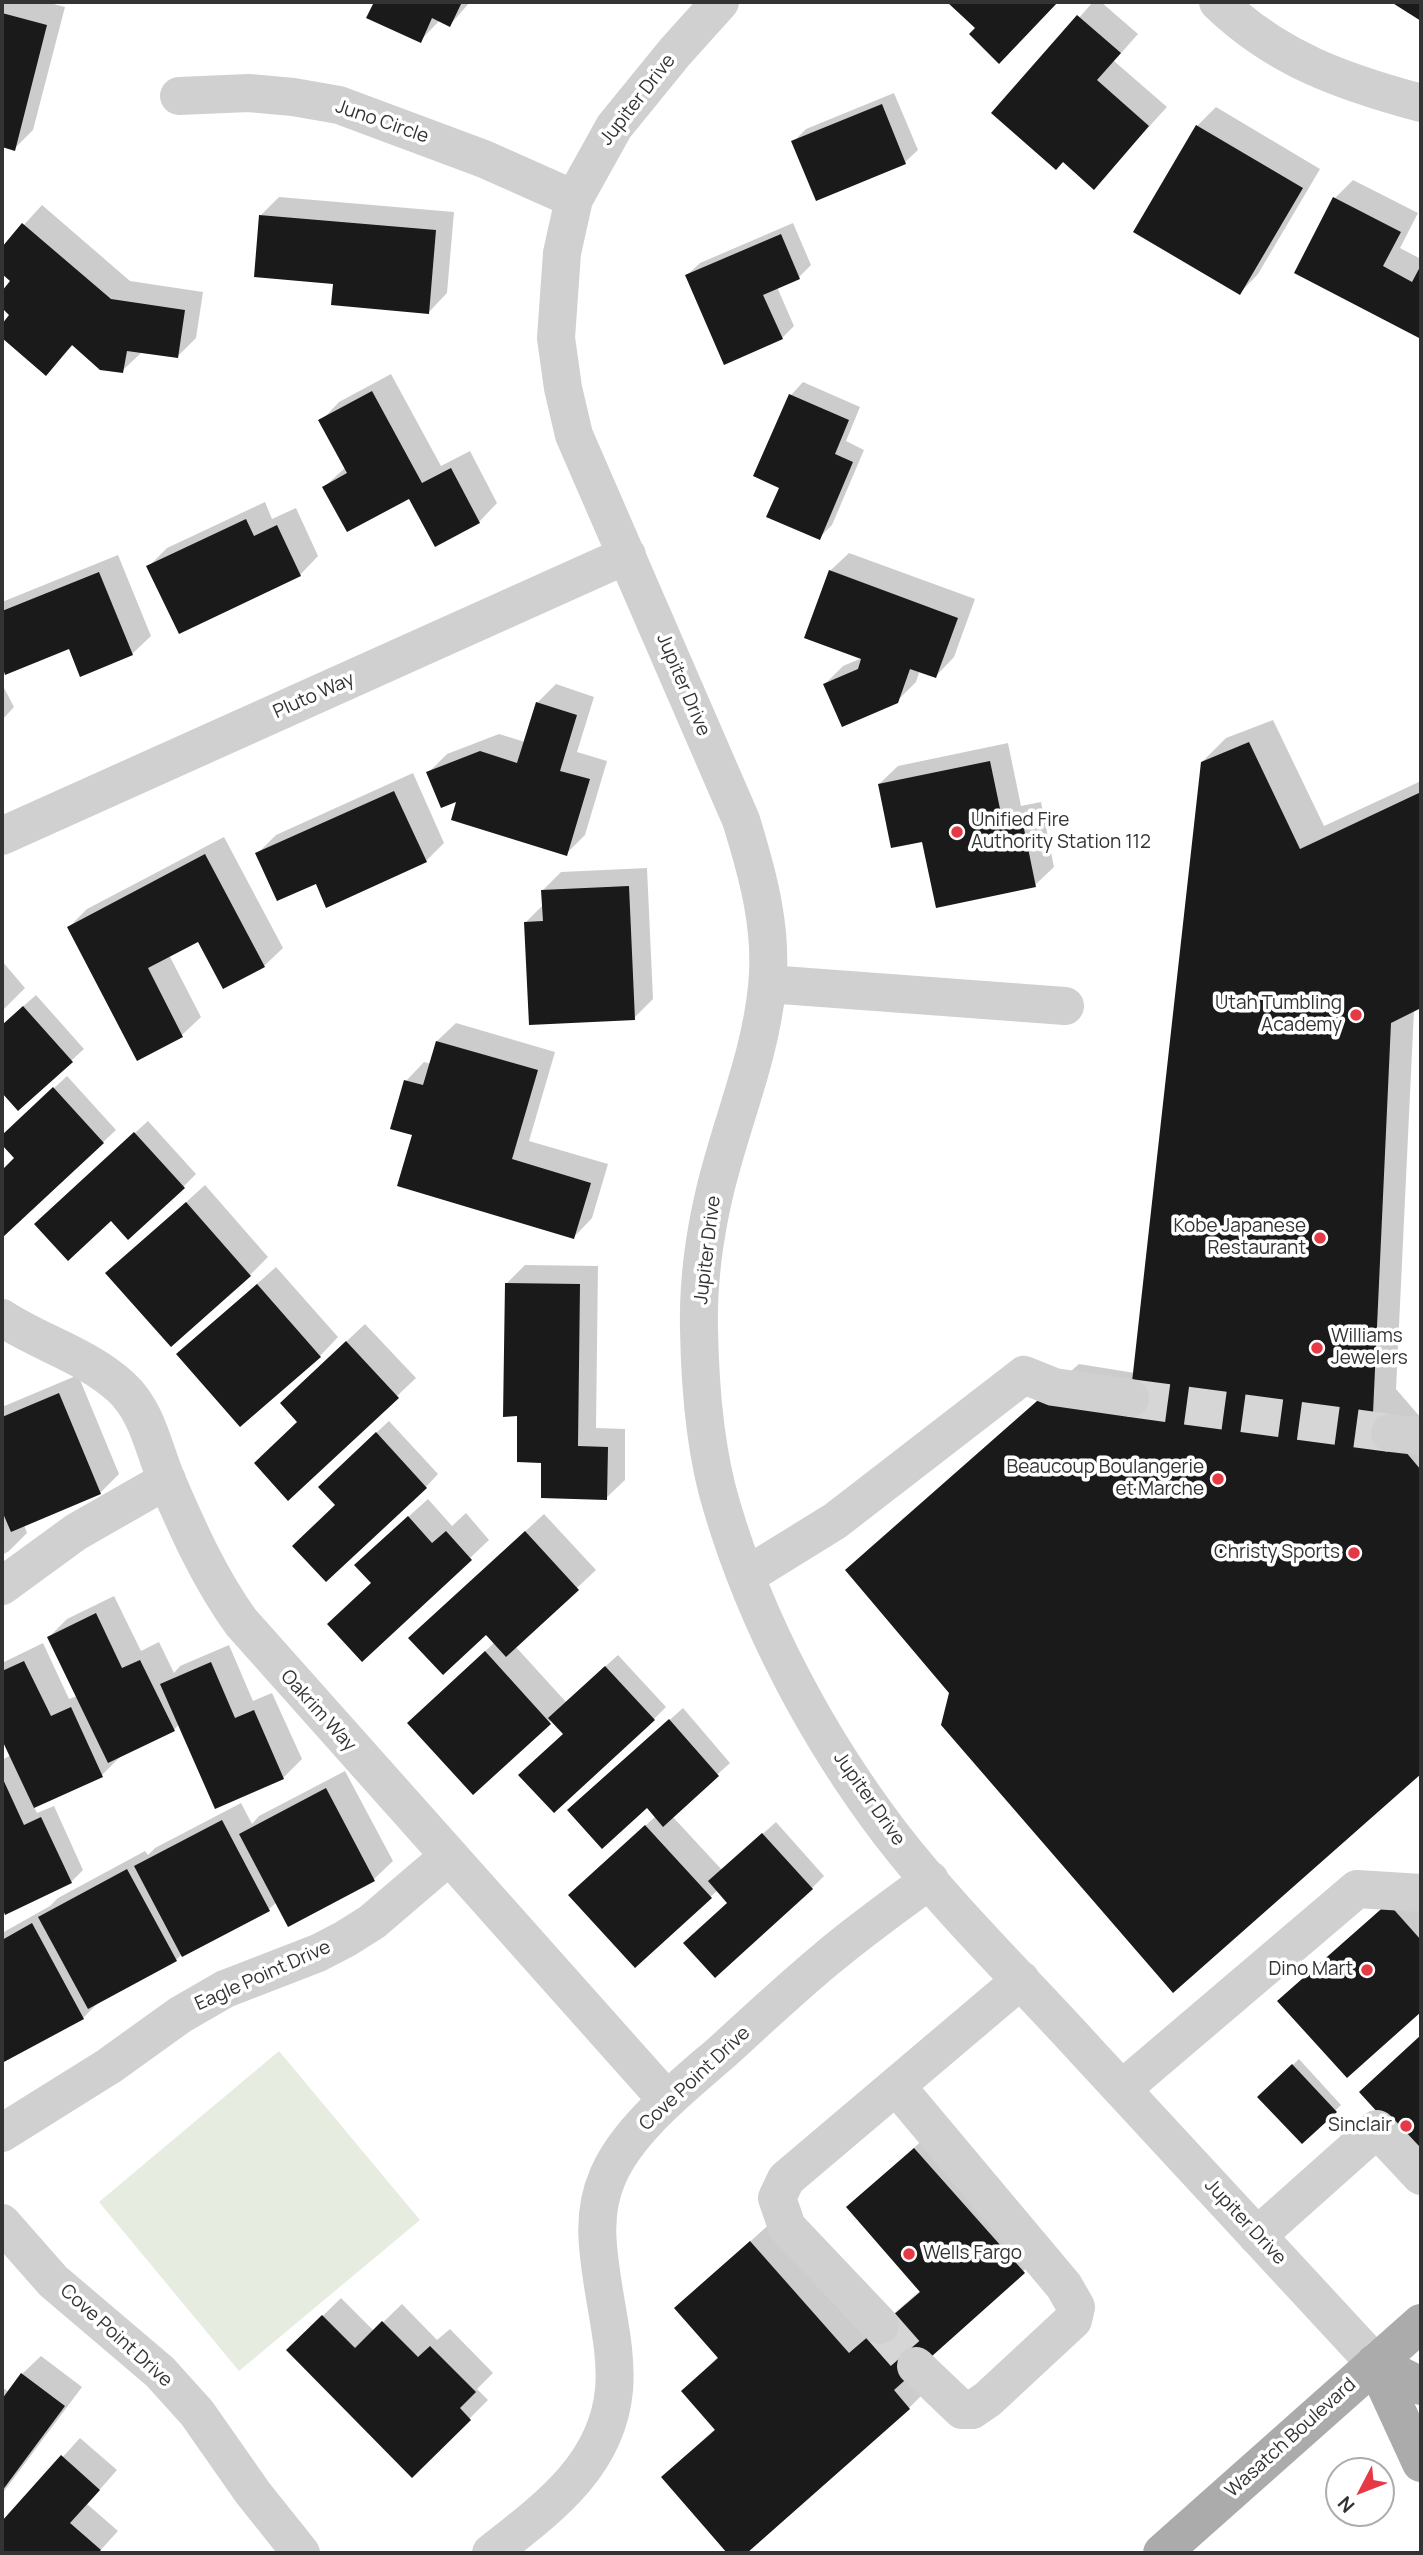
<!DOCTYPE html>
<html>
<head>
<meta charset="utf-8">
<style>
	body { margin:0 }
	#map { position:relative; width:1423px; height:2555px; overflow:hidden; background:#fff; font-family:Manrope,sans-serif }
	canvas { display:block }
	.frame { position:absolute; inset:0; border:4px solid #333; pointer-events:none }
	.north { position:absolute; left:1325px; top:2457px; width:70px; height:70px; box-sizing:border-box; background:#fff; border:2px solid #adadad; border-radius:50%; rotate:228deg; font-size:19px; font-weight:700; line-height:28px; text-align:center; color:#333 }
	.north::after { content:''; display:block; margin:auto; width:24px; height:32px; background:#e63946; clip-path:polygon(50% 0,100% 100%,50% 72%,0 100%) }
</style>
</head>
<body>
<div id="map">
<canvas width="1423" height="2555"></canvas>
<div class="frame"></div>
<div class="north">N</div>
</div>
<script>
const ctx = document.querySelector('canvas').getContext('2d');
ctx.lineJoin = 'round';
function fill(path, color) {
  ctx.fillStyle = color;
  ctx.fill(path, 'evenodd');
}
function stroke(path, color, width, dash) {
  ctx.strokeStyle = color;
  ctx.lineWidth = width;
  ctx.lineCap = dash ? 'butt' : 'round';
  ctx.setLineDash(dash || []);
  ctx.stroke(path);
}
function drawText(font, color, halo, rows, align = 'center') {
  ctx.font = font + ' Manrope,sans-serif';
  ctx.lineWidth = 7;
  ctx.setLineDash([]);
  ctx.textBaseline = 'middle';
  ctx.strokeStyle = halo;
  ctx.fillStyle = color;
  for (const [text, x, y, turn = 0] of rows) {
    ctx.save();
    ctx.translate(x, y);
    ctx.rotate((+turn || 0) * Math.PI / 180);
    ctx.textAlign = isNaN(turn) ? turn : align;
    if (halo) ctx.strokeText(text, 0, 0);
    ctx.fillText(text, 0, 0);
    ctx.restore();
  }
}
const green = new Path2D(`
	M279,2051l141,169 -181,151 -140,-169z`);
const shadow = new Path2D(`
	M2,2h44l19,5 -32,123 -19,19 -12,-3z
	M376,2h94l-20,23 -10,-5 -20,21 -51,-23z
	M950,2h107l-40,41 -40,-15z
	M1093,2h8l37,32 -24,27 53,46 -73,80 -31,-27 -69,-47z
	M894,93l24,57 -13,12 -88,37 -24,-57 13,-13z
	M1216,107l104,62 -62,105 -18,19 -105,-61 62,-106z
	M1353,180l65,33 -18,35 21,11v78l-124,-65 38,-74z
	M279,197l175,15 -7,81 -18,19 -94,-29 -74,-68z
	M42,205l88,76 73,11 -7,46 -18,18 -37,-3 -19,18 -48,-27 -28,29 -44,-38v-9l10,-11 -10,-9v-12l11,-13 -11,-9v-23z
	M793,223l18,42 -12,12 -22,10 17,39 -12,12 -95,-63 13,-12z
	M391,374l50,92 29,-15 27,52 -18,19 -69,-25 -86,-10 22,-20 -25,-46 18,-19z
	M803,382l57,25 -14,34 18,9 -32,75 -13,13 -38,-51 -26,-11 36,-81z
	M265,502l7,17 24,-11 22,48 -18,19 -151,-9 18,-18z
	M849,553l126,46 -21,58 -18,19 -16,-6 -4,12 -19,19 -72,-17 18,-18 19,-8 -32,-87z
	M118,555l33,81 -19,18 -62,-7 -64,25 -4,-11v-59z
	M2,684l12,23 -12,13z
	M556,684l38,13 -17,55 30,9 -22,74 -19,19 -107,-55 -31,-26 19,-19 52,-20 26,8 12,-39z
	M1273,720l51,106 97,-45v225l-7,4 -18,379 25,29v353l-248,220 -223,-298 -103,-123 24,-23 208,-183 56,9 67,-611 24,-24z
	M1008,743l13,63 20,-4 13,65 -19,18 -112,-45 -44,-56 19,-18z
	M413,773l31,70 -18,18 -169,-7 19,-19z
	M224,837l59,111 -19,18 -65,-27 -30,16 32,62 -19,18 -44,23 -69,-131 18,-18z
	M647,868l6,131 -19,19 -108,-96 18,-18 -1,-14 18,-18z
	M2,961l23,27 -23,23z
	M36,995l48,54 -66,60 -16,-19v-65z
	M456,1023l99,29 -26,89 79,23 -16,54 -18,19 -160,-103 -8,-53 18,-19 7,2 6,-23z
	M67,1076l49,54 -112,104 -2,-63 14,-13 -14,-15v-6z
	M148,1121l48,53 -12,12 -55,51 -18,-19 -62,-7z
	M205,1185l63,72 -18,18 -142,-2z
	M525,1265l73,1 -2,162 29,1v51l-19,18 -63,-37 -24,-46 -12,-132z
	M276,1267l62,70 -18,19 -142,-2z
	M365,1324l51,54 -19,18 -98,25 1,-36z
	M78,1375l41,99 -19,19 -76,32 3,8 -18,18 -7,4v-148z
	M389,1421l49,53 -12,13 -89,18 -5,-31z
	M428,1499l24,27 14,-13 23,27 -127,120 13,-113z
	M544,1514l52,56 -81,76 51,56 52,-47 48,52 -12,12 -89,14 -13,-13 -78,73 -46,-89 67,-62 -9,-10 -57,-12z
	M114,1596l27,55 18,-9 15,31 6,-7 49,-21 24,56 19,-8 30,66 -19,19 -104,-54 -5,6 -54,27 -18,18 -68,32 3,6 17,-7 29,64 -12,12 -69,28v-150l9,-5 -9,-19v-73l41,-20 26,56 8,-3 -28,-59 18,-18z
	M683,1708l47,55 -58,53 50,54 54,-48 48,54 -12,12 -83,14 -11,-12 -83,75 -46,-88 67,-61 -8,-10 -66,-8z
	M345,1771l48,90 -19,18 -85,46 -12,-23 -8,7 -88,46 -5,5 -76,41 -17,17 -81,43v-128l48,-27 8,-8 87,-47 3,4 7,-7 86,-45 11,21 7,-8z
	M1408,1886l13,15v109l-74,66 -67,-75z
	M1421,2037v121l-60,-66z
	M1299,2059l42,46 -39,37 -43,-45z
	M939,2125l109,124 -131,117 16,18 -24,24 -165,145h-14l-67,-76 53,-49 -33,-37 36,-35 -42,-48 98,-89 99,112 47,-41 -73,-82z
	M341,2298l33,33 28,-27 35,36 13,-11 43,44 -16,16 11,11 -76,76 -124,-126z
	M41,2356l41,31 -80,107v-107l7,5 13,-18z
	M80,2438l37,32 -30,34 31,27 -20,22h-96v-29z`);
const building = new Path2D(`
	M374,2h88l-12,25 -18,-9 -11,25 -55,-25z
	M947,2h111l-59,62 -30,-30 6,-6z
	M1391,2h30v19z
	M2,13l45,12 -32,126 -13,-4z
	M1077,15l44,38 -24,27 52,46 -55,64 -31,-28 -7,8 -65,-57z
	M882,104l24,60 -90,37 -25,-60z
	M1196,125l107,63 -63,107 -107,-63z
	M1333,197l68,35 -18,34 29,16 9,-17v74l-127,-66z
	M259,215l177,15 -7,84 -98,-9 2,-21 -79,-7z
	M22,223l89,76 74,11 -7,48 -51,-7 -4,22 -23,-3 -28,-25 -26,31 -44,-38v-14l7,-9 -7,-7v-17l8,-10 -8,-7v-27z
	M781,234l19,45 -37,16 20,44 -59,26 -39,-90z
	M372,391l50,92 29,-15 29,55 -45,24 -26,-48 -62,33 -25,-45 25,-14 -29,-53z
	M789,394l60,26 -14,34 18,8 -33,78 -54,-23 13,-29 -26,-12z
	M246,519l8,17 23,-11 24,51 -122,58 -33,-68z
	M829,570l129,48 -22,60 -26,-9 -12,34 -56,24 -19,-43 35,-15 3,-10 -57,-21z
	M99,572l34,83 -53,22 -11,-28 -64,26 -3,-10v-54z
	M536,702l41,13 -17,56 30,8 -23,77 -116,-36 5,-18 -15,6 -15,-36 54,-21 37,12z
	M1249,742l51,107 121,-57v216l-30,15 -18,390 48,57v304l-248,219 -232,-268 8,-32 -104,-123 208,-183 77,13 71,-638z
	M990,761l13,62 19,-4 14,68 -100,21 -14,-66 -31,6 -13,-64z
	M394,791l33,71 -101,46 -10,-24 -39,17 -22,-48z
	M205,854l60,113 -42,22 -25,-47 -50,26 35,69 -46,24 -70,-134z
	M629,886l6,134 -106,5 -5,-103 19,-1 -2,-31z
	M23,1006l50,56 -55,49 -16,-18v-68z
	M436,1041l102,29 -26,89 79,24 -17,56 -177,-53 15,-51 -22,-6 14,-49 19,5z
	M53,1087l51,56 -101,94 -1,-67 12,-12 -12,-13v-10z
	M134,1132l51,56 -57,52 -17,-19 -43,40 -34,-37z
	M186,1202l65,74 -80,71 -66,-74z
	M505,1283l75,1 -2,162 30,1 -1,53 -66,-2v-35l-24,-1v-46l-14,1z
	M257,1284l64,73 -81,70 -64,-73z
	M346,1341l53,57 -111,103 -34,-38 43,-41 -17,-19z
	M59,1393l42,101 -90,38 -9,-21v-94z
	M376,1432l51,56 -101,94 -34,-36 43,-41 -17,-18z
	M408,1516l24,27 14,-12 26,29 -110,102 -35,-38 44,-41 -17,-18z
	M525,1531l54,59 -73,67 -20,-22 -43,40 -35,-37z
	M96,1613l26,55 18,-8 35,71 -67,32 -61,-126z
	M485,1651l66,73 -78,71 -66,-72z
	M24,1661l27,55 20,-9 32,70 -69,31 -32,-68v-69z
	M211,1662l24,56 19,-8 30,69 -69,30 -55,-125z
	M605,1666l50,54 -101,93 -36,-38 45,-41 -15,-16z
	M669,1719l50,57 -56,51 -16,-19 -45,41 -35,-39z
	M2,1777l22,48 17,-8 31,66 -67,32 -3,-8z
	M326,1788l49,93 -87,46 -49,-93z
	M222,1820l48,91 -88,46 -48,-91z
	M645,1825l67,73 -77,70 -67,-73z
	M762,1833l51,56 -98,89 -32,-35 44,-40 -19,-22z
	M127,1869l50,92 -89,48 -50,-92z
	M1388,1903l33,37v72l-74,66 -70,-77z
	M32,1923l52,96 -82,44v-123z
	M1421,2035v125l-62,-68z
	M1292,2064l45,48 -35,32 -45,-47z
	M914,2148l111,125 -131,117 16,19 -163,144h-20l-66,-76 54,-47 -34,-39 37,-33 -44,-50 76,-67 99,112 71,-61 -74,-85z
	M322,2315l33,33 27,-27 36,36 12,-11 46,46 -16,16 11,12 -59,58 -126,-128z
	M21,2373l44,33 -63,85v-92z
	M61,2455l39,35 -30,33 31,27 -3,3h-96v-32z`);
const minorTunnel = new Path2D(`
	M1130,1398l260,35
	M880,2325l36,41`);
const minor = new Path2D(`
	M720,2l-45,50 -61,75 -40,72 -12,54 -6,85 7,50 11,47 167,385c17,55 32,109 26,167 -7,72 -37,138 -53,208 -10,43 -16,90 -15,134 1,58 6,123 23,178 34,115 95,230 168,326 60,78 132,147 198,220 96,103 191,207 287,310
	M1218,2c59,57 125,80 203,101
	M179,96l70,-3 44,4 46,8 145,54 90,40
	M2,836l625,-281
	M768,984l297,22
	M2,1318c38,25 84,37 119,69 27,25 32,61 46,94 21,49 43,98 74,141l426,478
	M1390,1433l26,3
	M746,1576l89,-55 189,-146 30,12 76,11
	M2,1586l74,-54 91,-52
	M897,2087l167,199 12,21 -3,13 -85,79 -16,11h-10l-46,-44
	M1122,2089l235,-200 64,4
	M2,2133l107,-67 71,-51 45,-26 93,-36 27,-14 27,-17 76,-65
	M2,2223l51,58 107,91 37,41 56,80 48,60
	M1257,2236l120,-107 44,47
	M880,2325l-93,-98 -10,-29 9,-19 235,-199
	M491,2553c56,-44 116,-87 123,-163 3,-35 -6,-72 -11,-105 -6,-38 -11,-73 5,-109 20,-47 76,-91 114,-124 34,-31 67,-62 103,-92 33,-28 69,-54 105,-80`);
const major = new Path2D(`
	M1375,2363l46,100
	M1375,2363l46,23
	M1162,2553l259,-230`);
const markers = [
	[957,832,7,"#e63946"],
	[1356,1015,7,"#e63946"],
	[1320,1238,7,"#e63946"],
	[1317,1348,7,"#e63946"],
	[1218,1479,7,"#e63946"],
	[1354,1553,7,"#e63946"],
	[1367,1970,7,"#e63946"],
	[1406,2126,7,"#e63946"],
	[909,2254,7,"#e63946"]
];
const streetNames = [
	["Jupiter Drive",638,100,-52],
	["Juno Circle",382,122,19],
	["Jupiter Drive",683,685,67],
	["Pluto Way",314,696,-24],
	["Jupiter Drive",708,1250,-83],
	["Oakrim Way",318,1711,48],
	["Jupiter Drive",869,1799,55],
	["Eagle Point Drive",263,1976,-24],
	["Cove Point Drive",695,2079,-43],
	["Jupiter Drive",1245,2222,47],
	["Cove Point Drive",116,2336,42],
	["Wasatch Boulevard",1291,2438,-42]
];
const poiNames = [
	["Unified Fire",971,821,"left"],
	["Authority Station 112",971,843,"left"],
	["Utah Tumbling",1342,1004],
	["Academy",1342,1026],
	["Kobe Japanese",1306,1227],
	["Restaurant",1306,1249],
	["Williams",1331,1337,"left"],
	["Jewelers",1331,1359,"left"],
	["Beaucoup Boulangerie",1204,1468],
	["et Marche",1204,1490],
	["Christy Sports",1340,1553],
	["Dino Mart",1353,1970],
	["Sinclair",1392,2126],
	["Wells Fargo",923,2254,"left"]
];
fill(green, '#e6ecdf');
fill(shadow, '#0003');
fill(building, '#1a1a1a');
stroke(minorTunnel, '#d6d6d6', 38, [38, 19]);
stroke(minor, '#d0d0d0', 38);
stroke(major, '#ababab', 38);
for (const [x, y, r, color] of markers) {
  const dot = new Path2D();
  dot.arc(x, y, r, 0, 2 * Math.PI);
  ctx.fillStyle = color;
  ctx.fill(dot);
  stroke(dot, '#fff', 2.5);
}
drawText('19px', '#333', '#fff', streetNames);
drawText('19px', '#333', '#fff', poiNames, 'right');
</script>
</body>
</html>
